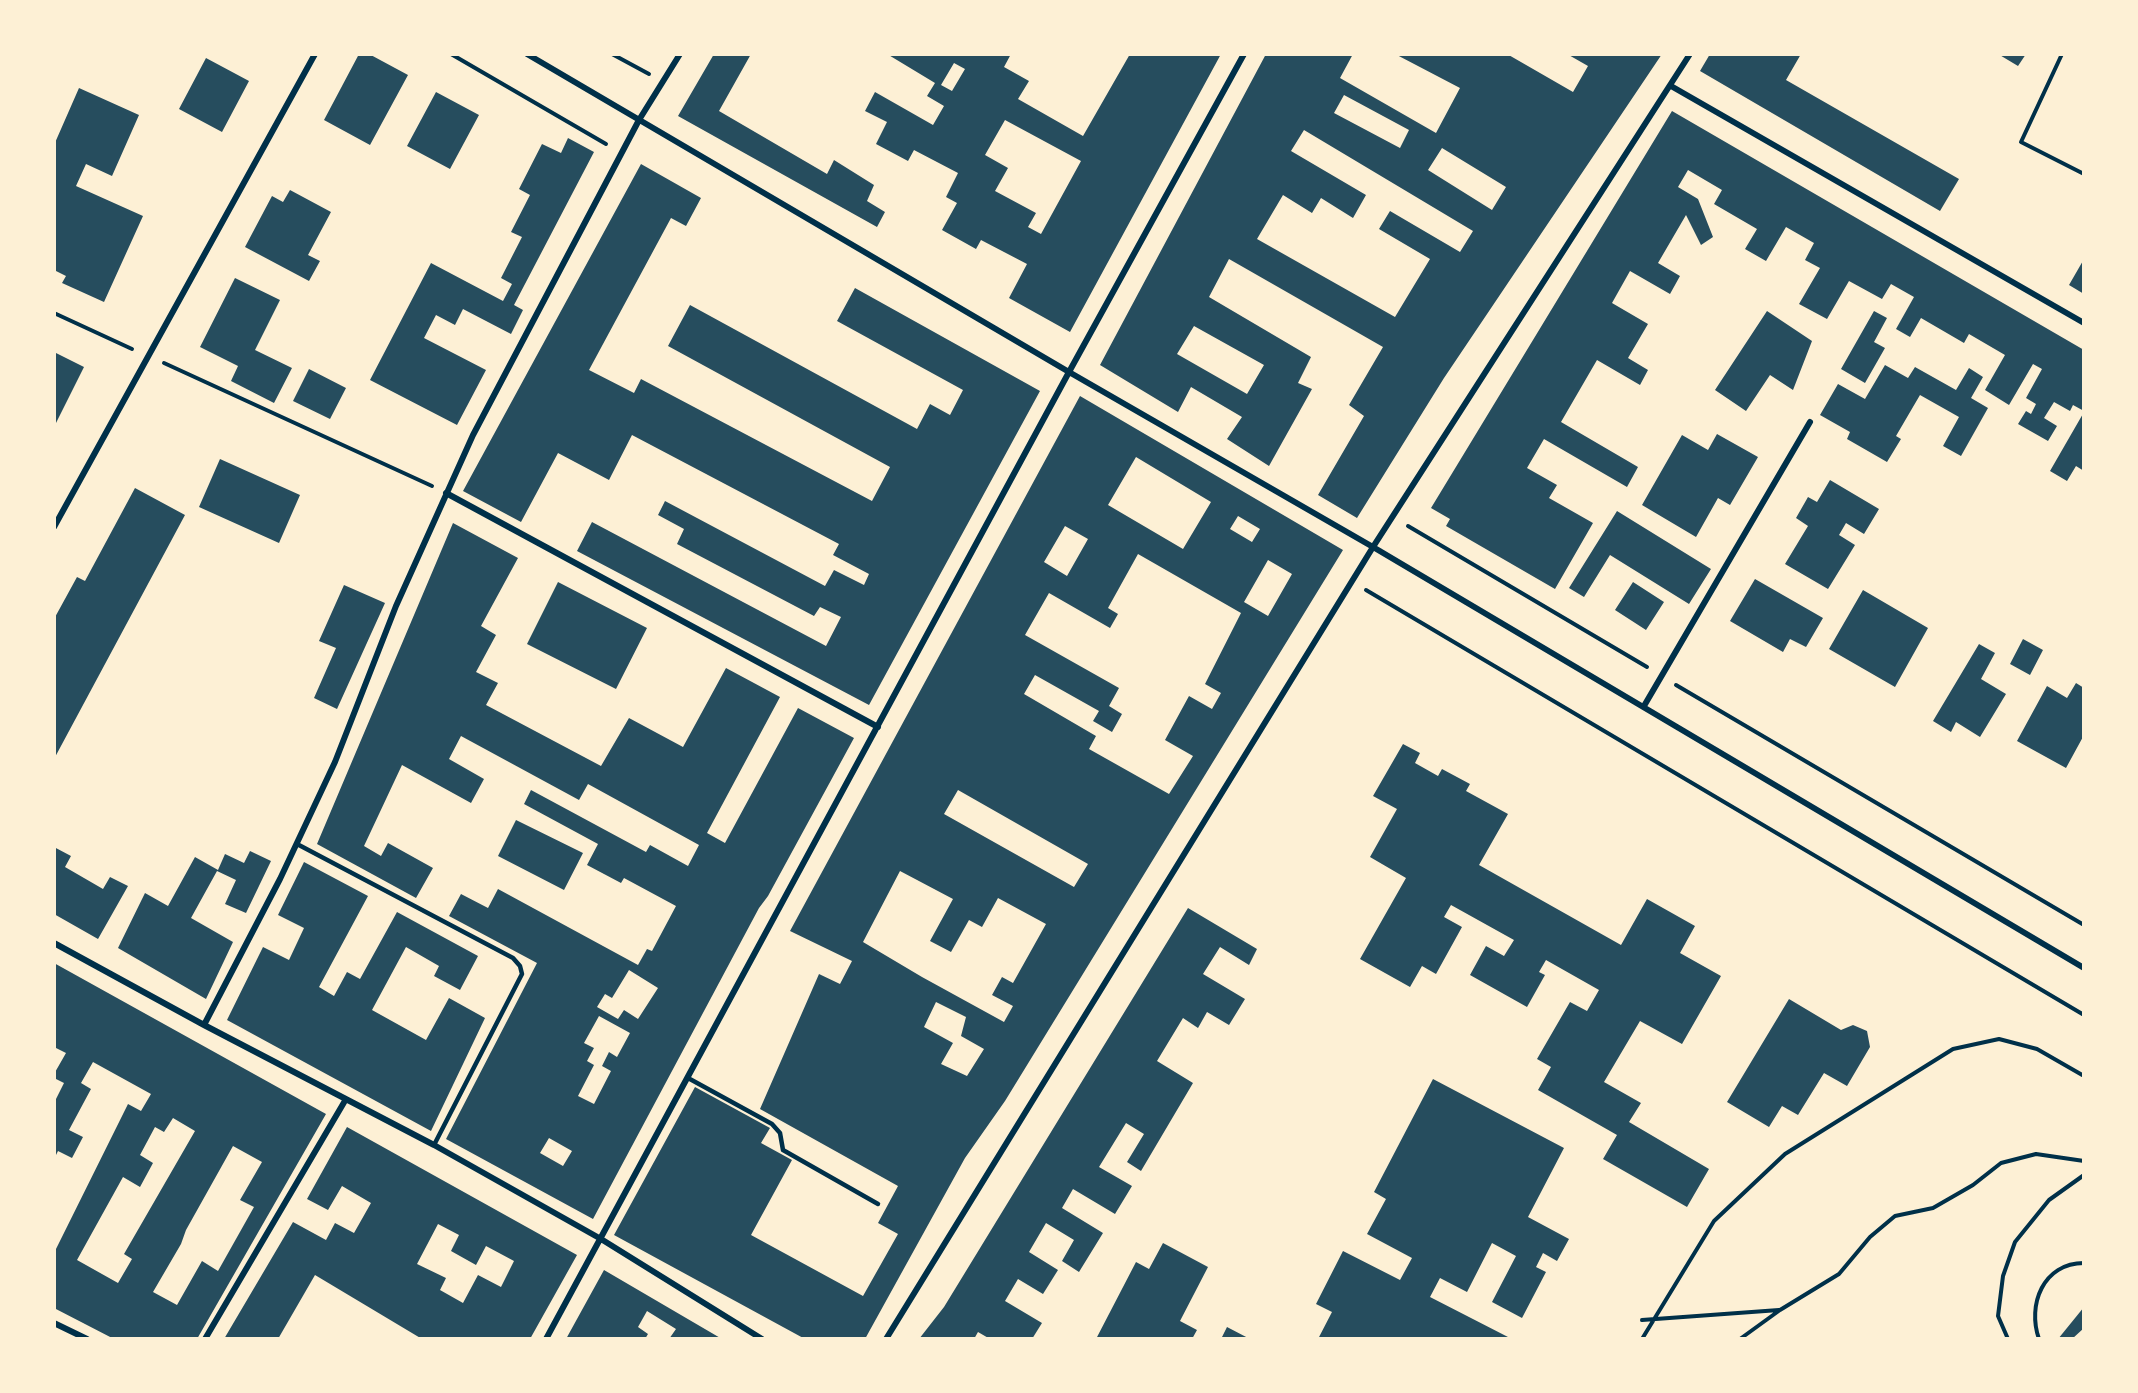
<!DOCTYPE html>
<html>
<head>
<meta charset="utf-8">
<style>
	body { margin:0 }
	#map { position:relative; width:2138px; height:1393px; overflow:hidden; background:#fdf0d5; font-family:"Source Sans 3",sans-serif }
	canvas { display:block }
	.frame { position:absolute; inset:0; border:56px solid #fdf0d5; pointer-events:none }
</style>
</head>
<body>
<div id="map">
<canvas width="2138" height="1393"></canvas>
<div class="frame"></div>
</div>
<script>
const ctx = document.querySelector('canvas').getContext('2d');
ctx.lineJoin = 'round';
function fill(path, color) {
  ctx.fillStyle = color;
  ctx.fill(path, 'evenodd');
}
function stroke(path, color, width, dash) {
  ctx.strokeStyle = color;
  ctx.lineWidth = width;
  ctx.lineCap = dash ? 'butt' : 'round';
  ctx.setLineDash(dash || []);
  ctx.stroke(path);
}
const building = new Path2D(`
	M359,54h10l39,21 -38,70 -46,-25z
	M714,54h37l-32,57 108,63 7,-14 40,25 -7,16 18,11 -8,15 -199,-111z
	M887,54h124l-7,13 25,14 -11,18 65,37 47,-82h91l-151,278 -61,-34 18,-34 -46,-24 -5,9 -34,-19 15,-27 -11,-6 12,-24 -44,-23 -6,11 -32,-17 11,-22 -22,-11 10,-19 58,33 11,-19 -17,-10 8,-13zM954,63l11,6 -13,22 -11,-6zM1005,120l76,41 -40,73 -13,-7 8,-14 -41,-22 13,-23 -23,-13z
	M1266,54h87l-13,24 96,55 24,-45 -65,-34h112l66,38 15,-26 -21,-12h95l-218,324 -87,140 -39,-23 46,-79 -15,-11 34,-58 -154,-88 -20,38 102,60 -13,26 14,6 -43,77 -42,-27 15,-22 -51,-30 -13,25 -78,-47zM1344,95l65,35 -9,18 -66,-35zM1304,130l169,101 -13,21 -70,-41 -11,18 51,30 -35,58 -138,-78 26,-44 29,18 9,-15 32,20 13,-23 -75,-44zM1442,148l64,39 -14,23 -64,-40zM1194,326l70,39 -17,29 -70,-40z
	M1710,54h91l-15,26 173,99 -19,32 -240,-140z
	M1998,54h28l-8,12z
	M206,58l43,23 -27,51 -43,-23z
	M79,88l60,27 -27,61 -26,-12 -10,22 67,30 -39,86 -42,-19 4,-7 -12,-6v-125z
	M436,92l43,23 -29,54 -43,-23z
	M1672,111l412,239v61l-11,-6 -3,6 -16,-9 -10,16 13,8 -9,15 -30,-17 8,-13 5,3 5,-10 -10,-6 16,-29 -9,-5 -24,41 -24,-15 20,-35 -36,-21 -5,9 -43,-25 -11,19 -14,-8 18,-32 -23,-13 -9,15 -33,-18 -22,38 -28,-15 21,-36 -15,-8 9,-17 -28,-16 -20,34 -21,-12 12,-20 -43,-25 8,-14 -34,-20 -10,17 20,12 15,38 -12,8 -15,-30 -28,48 22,13 -10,18 -40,-23 -18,32 36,21 -20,34 20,12 -8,15 -43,-25 -36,62 77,45 -11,20 -83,-48 -17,29 30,17 -8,13 44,25 -38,66 -109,-63 4,-7 -19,-11z
	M568,138l26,14 -80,153 9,5 -12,24 -48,-25 -8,16 -19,-10 -12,23 62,32 -29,55 -87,-45 61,-117 72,38 9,-17 -11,-6 21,-41 -11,-5 19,-37 -11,-6 23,-45 19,9z
	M641,164l60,34 -15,28 -15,-8 -82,152 45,23 7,-14 231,122 18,-34 -222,-121 22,-41 227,124 13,-25 20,11 13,-25 -126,-69 18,-33 185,103 -171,314 -292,-154 15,-29 234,124 15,-29 -21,-10 -6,9 -137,-72 7,-15 -26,-14 7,-14 160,85 9,-16 30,15 5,-11 -36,-19 6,-11 -207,-109 -23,45 -51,-27 -37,69 -58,-31z
	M290,190l41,22 -23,43 12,6 -11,20 -64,-34 27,-51 11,6z
	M2084,259v35l-15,-9z
	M235,278l45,22 -25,50 37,18 -18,35 -43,-22 7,-15 -38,-19z
	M1767,311l45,30 -19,49 -23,-15 -24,36 -31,-21z
	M1874,311l13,7 -13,24 11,6 -20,35 -24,-14z
	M54,352l30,15 -30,60z
	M1885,365l23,13 7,-11 41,23 13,-22 14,9 -12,21 17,10 -27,48 -18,-10 16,-29 -39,-22 -24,41 5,3 -14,23 -40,-23 3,-7 -30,-17 18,-31 27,15z
	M309,369l37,19 -16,31 -37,-18z
	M1080,396l263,154 -338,551 -40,57 -100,181h-60l-191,-104 81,-148 75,41 -9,15 31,17 -41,75 112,61 35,-62 -20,-11 20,-37 -138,-77 59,-135 21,10 12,-23 -62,-30zM1136,457l75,45 -28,47 -75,-44zM1238,516l22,13 -8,13 -22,-13zM1065,526l23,13 -21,37 -23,-14zM1138,554l103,59 -36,71 16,9 -9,16 -23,-13 -24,44 28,16 -24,38 -80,-45 7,-13 -72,-42 11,-19 64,36 -6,10 19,11 10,-18 -13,-8 10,-18 -94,-53 24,-42 61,35 8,-14 -10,-6zM1268,560l24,14 -24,42 -24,-14zM958,790l130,74 -14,23 -130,-73zM900,871l53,28 -23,42 21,11 18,-32 13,7 16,-29 48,26 -33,59 -11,-6 -10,18 21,11 -9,16 -82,-45 -59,-35zM936,1002l30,15 -5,19 23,13 -17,27 -26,-12 12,-21 -29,-16z
	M2084,412v59l-8,-5 -9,15 -17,-10z
	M1717,434l41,23 -28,48 -12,-7 -22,39 -54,-32 40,-70 26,15z
	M220,459l80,36 -21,48 -80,-36z
	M1830,480l49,29 -15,25 -18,-11 -7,12 16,10 -27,44 -43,-25 23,-38 -12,-8 12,-21 9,5z
	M135,488l50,27 -131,244v-140l23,-42 8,4z
	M1617,511l94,58 -22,35 -79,-49 -26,42 -15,-9z
	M453,523l65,35 -37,68 15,9 -20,37 22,11 -12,22 115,61 28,-48 54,29 43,-79 54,29 -73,136 18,10 73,-135 56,30 -86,158 -9,12 -166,311 -147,-80 91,-176 -88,-47 12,-22 27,14 10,-19 140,76 9,-16 5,2 24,-45 -52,-28 -3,5 -34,-18 11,-21 -74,-40 7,-14 115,62 4,-7 38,21 11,-21 -111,-61 -9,16 -118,-64 -12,23 35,20 -13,24 -69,-38 -38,81 17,10 7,-13 45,25 -17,30 -99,-54zM629,970l29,18 -20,31 -14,-9 -6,9 -21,-12 8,-13 7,4zM599,1016l31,17 -13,24 -8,-5 -7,14 9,5 -17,33 -16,-8 16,-31 -7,-4 7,-13 -10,-5zM549,1138l23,13 -9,15 -23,-13z
	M1755,579l68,39 -17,29 -16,-8 -7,13 -53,-31z
	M558,582l89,46 -31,61 -89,-45z
	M1633,582l31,20 -18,28 -31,-20z
	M344,585l41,18 -48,106 -23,-11 22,-50 -17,-7z
	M1863,590l65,38 -33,59 -66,-38z
	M2023,639l20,11 -13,25 -20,-11z
	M1979,644l16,9 -14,26 25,15 -26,43 -24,-15 -5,10 -18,-11z
	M2076,683l8,5v47l-18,33 -49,-27 30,-55 20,12z
	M1403,744l17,9 -5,10 23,13 4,-7 28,15 -4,7 42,23 -29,51 142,80 26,-46 48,27 -15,27 41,23 -39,68 -42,-23 -36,61 37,21 -12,19 80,47 -22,38 -84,-48 14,-24 -79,-45 13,-23 -14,-8 33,-57 17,9 12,-21 -53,-30 -7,12 6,3 -18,32 -57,-32 16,-29 18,10 10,-16 -63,-35 -7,12 18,10 -26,47 -14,-8 -12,21 -50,-28 46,-81 -36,-21 27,-48 -24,-13z
	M516,820l67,33 -19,37 -66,-34z
	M54,847l17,9 -6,11 38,22 7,-12 18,9 -30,53 -44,-25z
	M250,851l21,10 -25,52 -21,-9 11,-24 -19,-9 -26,47 42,24 -27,57 -88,-51 27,-55 23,13 27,-49 23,13 7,-16 19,9z
	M304,862l64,34 -49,91 15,9 13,-24 13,7 37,-67 81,44 -18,34 -26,-14 5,-10 -33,-19 -34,63 54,30 23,-42 36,20 -54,113 -204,-111 36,-73 26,13 15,-32 -26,-13z
	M1188,908l69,41 -8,16 -29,-18 -17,27 42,25 -16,26 -22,-13 -9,16 -15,-10 -26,43 36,22 -52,88 -14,-9 17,-28 -18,-11 -27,44 33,19 -17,28 -42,-25 -11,19 41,25 -24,39 -17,-11 12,-21 -28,-17 -17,29 29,18 -15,24 -25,-15 -13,22 37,22 -10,16h-25l-3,-2 -1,2h-13l-12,-7 -4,7h-55l25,-32z
	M54,963l272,151 -129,225h-83l-60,-31v-55l74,-149 13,7 10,-17 -58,-32 -12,21 10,6 -22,41 14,7 -11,21 -14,-7 -4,8v-56l10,-20 -10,-5v-4l12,-21 -12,-6zM173,1118l22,13 -71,123 8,5 -14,24 -41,-23 46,-83 17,10 13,-24 -13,-8 15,-28 9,5zM233,1146l29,16 -22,38 14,7 -36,64 -16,-10 -25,44 -24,-13 28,-48 5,-14z
	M1789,999l52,31 12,-5 14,6 3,16 -23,39 -23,-13 -26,42 -16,-9 -13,21 -42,-25z
	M1433,1079l131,69 -36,69 41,22 -12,22 -14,-8 -7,14 10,5 -24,46 -30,-16 24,-46 -24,-13 -25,49 -27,-14 -10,19 78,40 -1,2h-189l14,-27 -16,-8 27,-53 57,29 12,-22 -45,-24 19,-35 -12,-7z
	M347,1127l230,128 -47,84h-108l-107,-64 -37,64h-54l69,-117 33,18 9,-17 19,10 17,-30 -29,-17 -14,24 -21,-11zM438,1224l21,11 -8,16 25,14 10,-19 28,15 -13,26 -23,-12 -15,28 -23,-13 6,-12 -29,-14z
	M1163,1243l45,24 -28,54 17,9 -5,9h-96l40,-77 13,7z
	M604,1270l118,69h-53l7,-10 -29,-18 -9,16 10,7 -3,5h-79z
	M2084,1307v21l-12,11h-14z
	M1227,1327l23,12h-29z`);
const path = new Path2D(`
	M451,54l155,90
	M612,54l37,20
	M2062,54l-41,88 63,32
	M54,313l78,36
	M164,363l268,123
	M1408,526l239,141
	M1366,590l718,425
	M1676,685l408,240
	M1642,1320l137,-10
	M1642,1339l72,-118 71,-67 168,-105 46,-10 38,10 47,27
	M1740,1339l40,-29 59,-36 31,-37 25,-21 38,-8 40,-23 28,-22 35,-9 48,7
	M2008,1339l-10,-23 5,-40 12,-34 34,-42 35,-25
	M2039,1339c-12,-34 4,-76 45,-76`);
const service = new Path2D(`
	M297,844l216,114 7,8 2,8 -88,171
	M688,1078l84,46 8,9 3,17 95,54`);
const minor = new Path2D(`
	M527,54l542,318 304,175 711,421
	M1671,86l413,237
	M446,493l432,234
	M54,527l261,-473
	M1644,706l166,-284
	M54,943l150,82 230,120 167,94 161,100
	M204,1025l76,-146 55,-117 61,-156 77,-171 166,-315 41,-66
	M54,1323l33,16
	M205,1339l141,-240
	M546,1339l523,-967 175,-318
	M886,1339l487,-792 317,-493`);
fill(building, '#264d5e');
stroke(path, '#003049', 4);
stroke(service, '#003049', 4.5);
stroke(minor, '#003049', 6);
</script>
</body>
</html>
